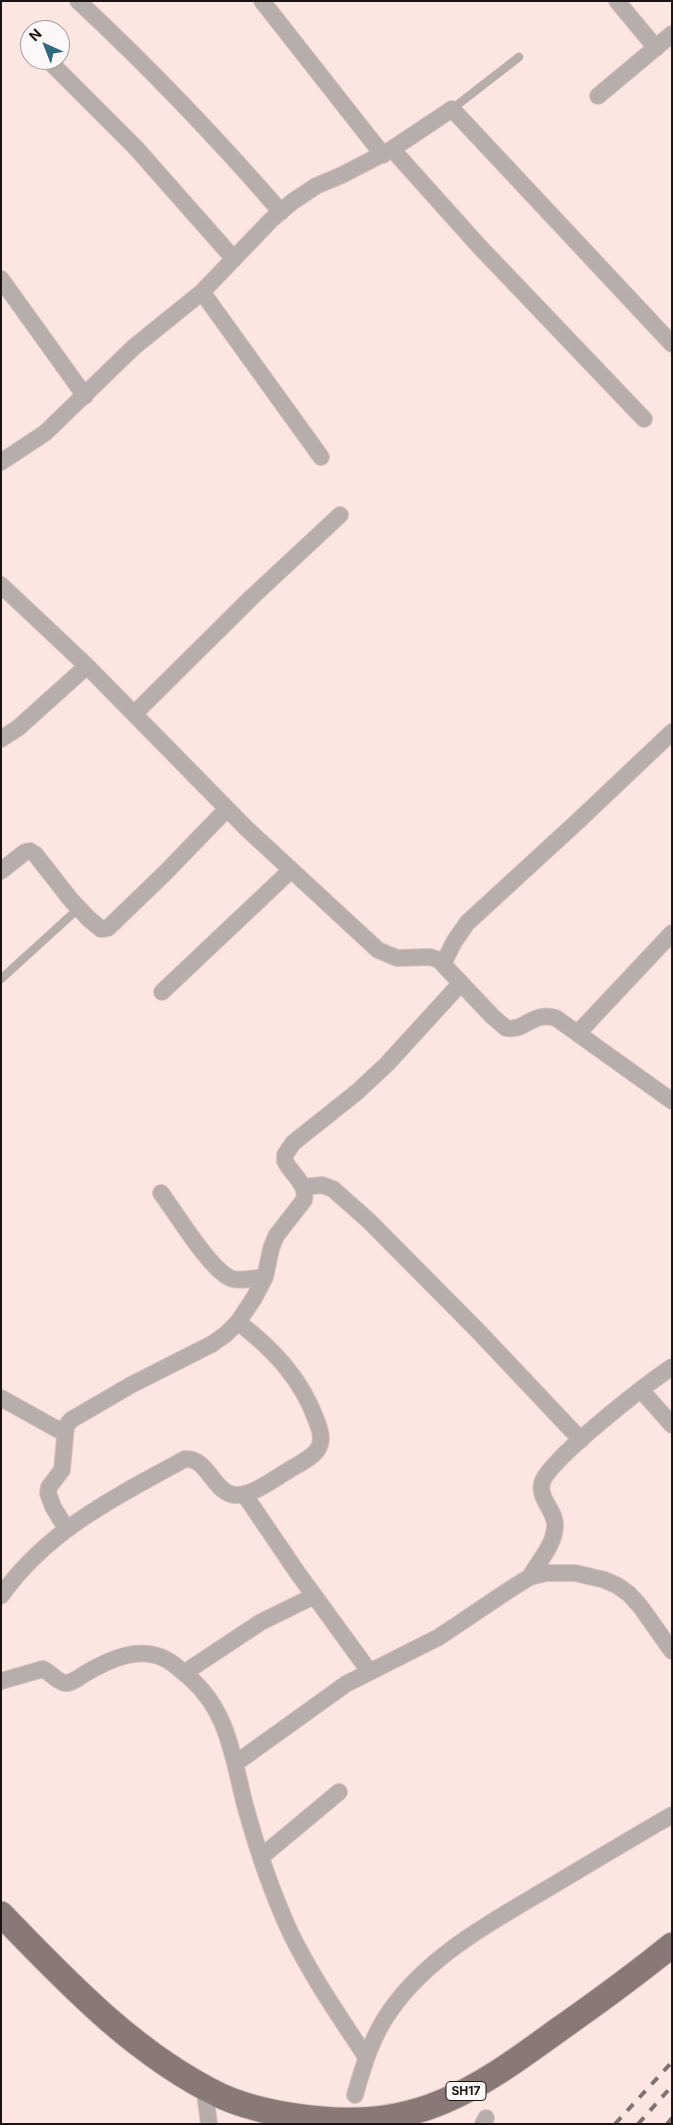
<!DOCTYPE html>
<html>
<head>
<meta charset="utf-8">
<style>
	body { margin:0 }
	#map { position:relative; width:673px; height:2125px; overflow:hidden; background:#fce6e2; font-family:Inter,sans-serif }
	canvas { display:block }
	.frame { position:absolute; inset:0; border:2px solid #1b1413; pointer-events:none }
	.north { position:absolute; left:20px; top:20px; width:50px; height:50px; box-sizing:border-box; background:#fcf8f7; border:1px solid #a29d9c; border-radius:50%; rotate:316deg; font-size:14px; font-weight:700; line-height:20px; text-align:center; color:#1b1413 }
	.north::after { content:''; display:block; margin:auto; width:18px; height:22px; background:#2e6881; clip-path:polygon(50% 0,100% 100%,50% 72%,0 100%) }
</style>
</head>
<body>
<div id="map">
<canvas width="673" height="2125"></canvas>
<div class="frame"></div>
<div class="north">N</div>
</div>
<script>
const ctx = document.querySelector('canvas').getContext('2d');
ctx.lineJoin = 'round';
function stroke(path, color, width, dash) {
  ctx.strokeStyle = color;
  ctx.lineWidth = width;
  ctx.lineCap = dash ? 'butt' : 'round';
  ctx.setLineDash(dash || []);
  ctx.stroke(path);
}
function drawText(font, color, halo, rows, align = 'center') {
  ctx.font = font + ' Inter,sans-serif';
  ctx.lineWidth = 4.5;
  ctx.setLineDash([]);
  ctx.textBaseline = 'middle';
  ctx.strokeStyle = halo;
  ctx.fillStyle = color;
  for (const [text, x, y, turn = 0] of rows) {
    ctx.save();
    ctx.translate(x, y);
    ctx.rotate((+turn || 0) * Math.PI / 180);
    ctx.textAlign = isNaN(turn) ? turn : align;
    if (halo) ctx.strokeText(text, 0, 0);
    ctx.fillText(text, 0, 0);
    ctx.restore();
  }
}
const lane = new Path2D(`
	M452,109l67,-52
	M1,979l78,-71`);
const street = new Path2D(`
	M78,1c72,67 138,136 203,211
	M262,1l121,154
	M617,1l39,47
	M49,61l87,87 98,111
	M598,96l74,-62
	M392,149l86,96 166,174
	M1,279l84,117
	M202,292l119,165
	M1,462l44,-29 89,-86 68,-55 69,-72 21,-18 24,-16 26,-11 50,-26 60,-40 220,235
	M1,585l86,81 159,162 132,122 19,8 33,-1 9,3 54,57 13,11c20,4 25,-17 50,-10l116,83
	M134,714l118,-117 88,-82
	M1,739l17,-11 69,-62
	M1,871l24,-19 5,-1 5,3 36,46 18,19 12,10 7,-1 56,-54 63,-65
	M443,964l11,-22 13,-19 110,-101 95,-90
	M162,992l128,-121
	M578,1033l94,-100
	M304,1187l18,-2 11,4 36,32 109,110 103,109
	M161,1193c15,20 48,75 69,85 9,4 24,0 35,-1
	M641,1390l31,35
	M1,1398l63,35
	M244,1494l53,78 72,99
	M66,1528l-13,-21 -5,-14 1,-6 13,-17 4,-44 5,-6 60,-35 81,-41 14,-10 12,-12 16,-24 11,-21 6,-28 5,-13 28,-36c4,-16 -13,-26 -19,-39v-6l8,-12 64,-51 30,-28 74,-81
	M530,1577c8,-15 25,-33 25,-51 1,-15 -17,-27 -13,-43 6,-23 106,-100 130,-116
	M1,1596c45,-65 116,-100 184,-137 23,-2 28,34 50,36 17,1 37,-15 51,-23 10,-7 28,-14 33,-25 4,-8 1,-17 -2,-25 -15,-43 -44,-73 -79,-100
	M184,1673l77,-51 53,-26
	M1,1681l42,-12c7,3 14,13 22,14 7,0 15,-6 21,-10 24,-14 54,-28 81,-13 6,3 11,8 16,12 45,35 49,82 62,133 12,44 27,88 46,129 21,43 49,83 75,123
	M236,1763l110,-79 93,-47 73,-49 18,-11 16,-4h29l30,7 13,6 11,8 11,12 32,45
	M261,1857l78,-65
	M204,2086l5,38
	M355,2095c8,-28 17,-59 35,-84 38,-55 101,-89 157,-122 42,-25 83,-50 125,-74
	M483,2124l3,-6`);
const primary = new Path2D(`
	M1,1914c66,68 133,140 220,182 31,14 66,20 100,23 42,4 83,-1 121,-17 41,-17 76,-43 112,-69 40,-28 80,-57 118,-88`);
const rail = new Path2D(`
	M615,2124l57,-62
	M638,2124l34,-38
	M667,2124l5,-6`);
const shields = [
	[466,2091,40]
];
const shieldNames = [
	["SH17",466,2091]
];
stroke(lane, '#d8c4c1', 9);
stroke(street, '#d8c4c1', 18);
stroke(primary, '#d8c4c1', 27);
stroke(lane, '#b7adab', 8);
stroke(street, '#b7adab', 16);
stroke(primary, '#897976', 25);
stroke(rail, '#7f726f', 4, [9, 9]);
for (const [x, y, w] of shields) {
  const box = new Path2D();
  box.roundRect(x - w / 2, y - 9.5, w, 19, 4);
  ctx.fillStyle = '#fcf8f7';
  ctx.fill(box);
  stroke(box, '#1b1413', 1);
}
drawText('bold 12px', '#1b1413', null, shieldNames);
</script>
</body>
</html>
